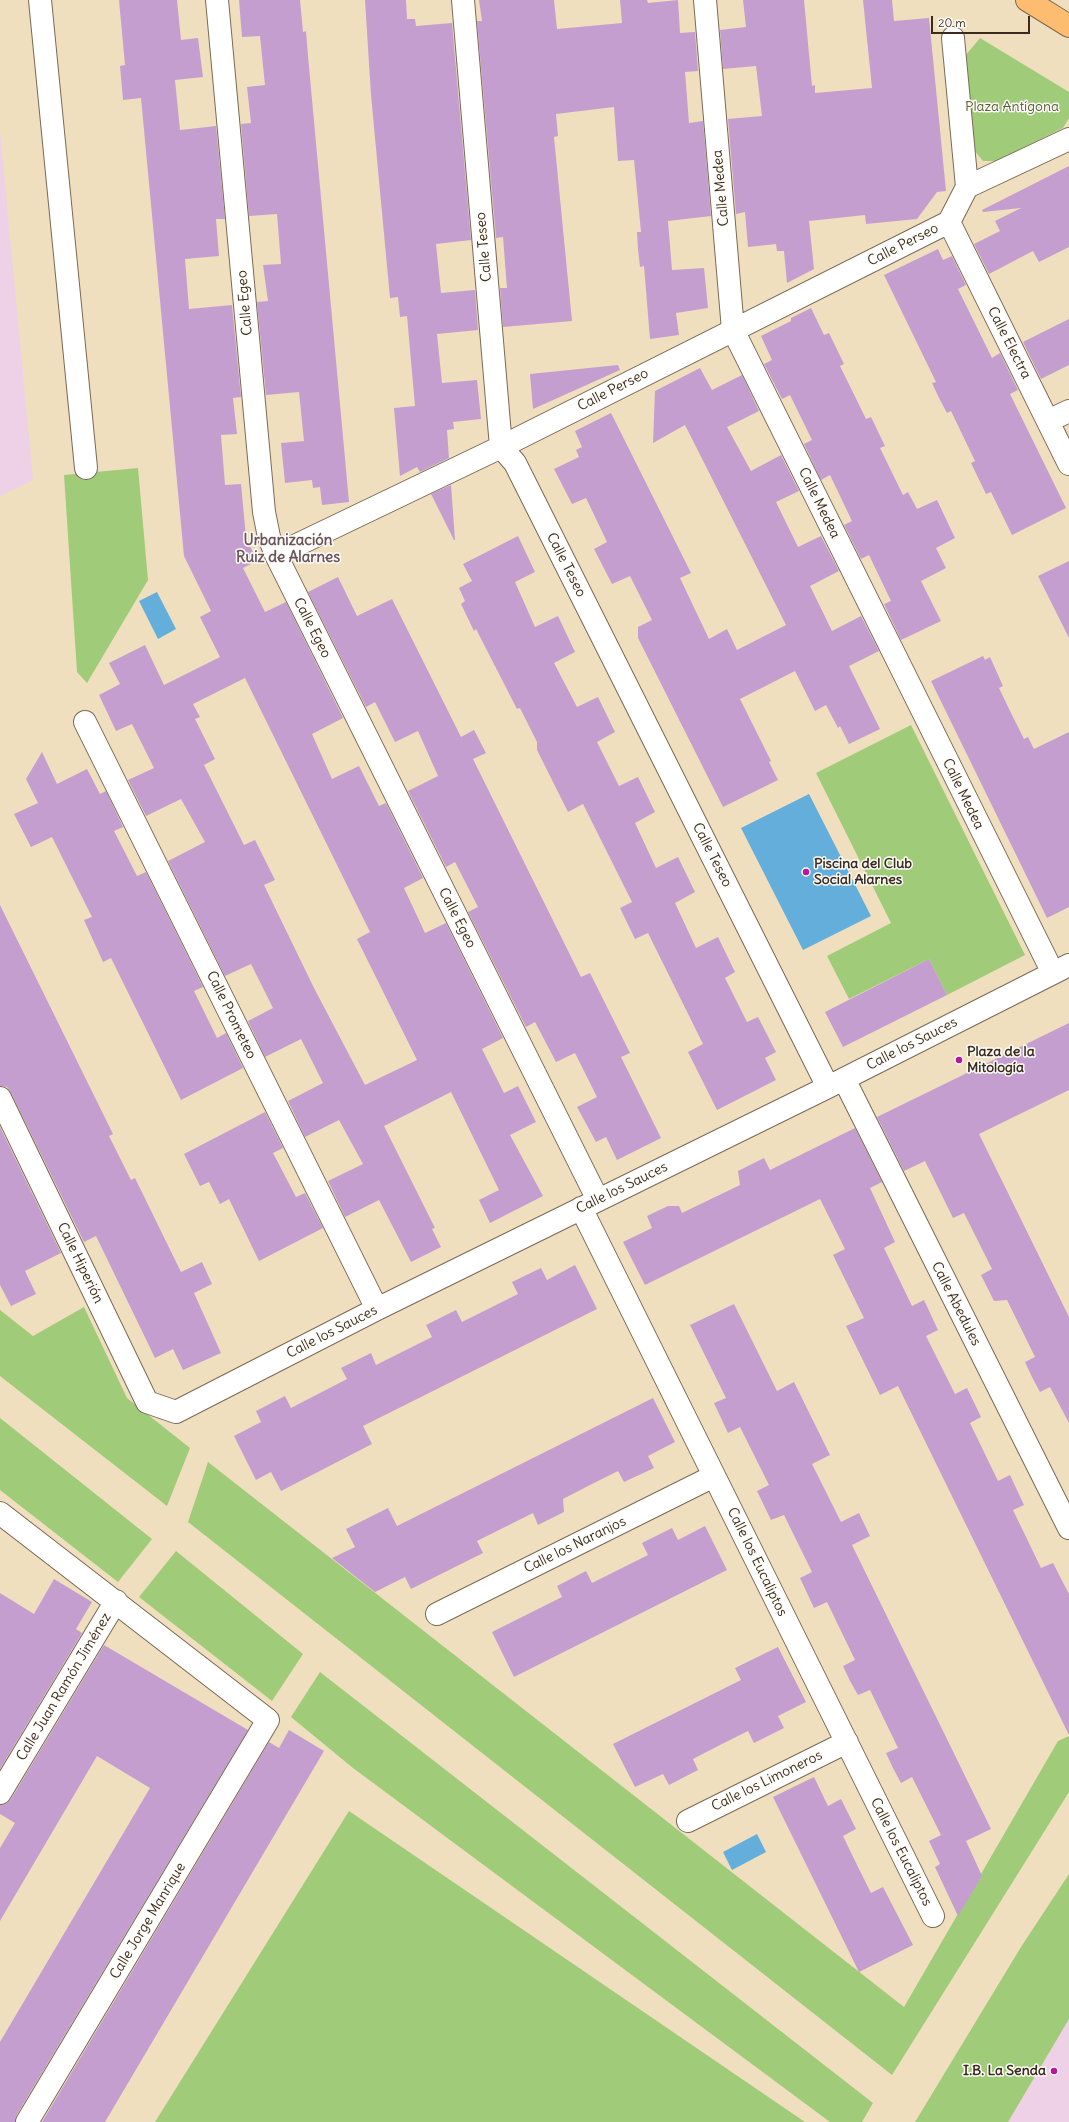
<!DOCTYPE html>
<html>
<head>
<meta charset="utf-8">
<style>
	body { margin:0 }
	#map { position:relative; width:1069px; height:2122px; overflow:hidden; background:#efdfbf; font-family:Delius,sans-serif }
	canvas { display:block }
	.scale { position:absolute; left:931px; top:16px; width:99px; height:18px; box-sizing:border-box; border:2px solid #3b2a1e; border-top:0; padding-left:5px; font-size:12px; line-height:14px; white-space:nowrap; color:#3b2a1e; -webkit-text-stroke:3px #fdfcf7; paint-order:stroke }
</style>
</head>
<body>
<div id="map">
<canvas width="1069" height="2122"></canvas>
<div class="scale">20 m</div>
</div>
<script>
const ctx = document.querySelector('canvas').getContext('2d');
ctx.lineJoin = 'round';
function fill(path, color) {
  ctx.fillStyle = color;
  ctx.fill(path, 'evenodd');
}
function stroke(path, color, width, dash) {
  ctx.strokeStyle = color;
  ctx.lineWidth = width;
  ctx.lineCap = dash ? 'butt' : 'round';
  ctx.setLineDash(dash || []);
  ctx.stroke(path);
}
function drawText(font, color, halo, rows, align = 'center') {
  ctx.font = font + ' Delius,sans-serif';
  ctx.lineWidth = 3;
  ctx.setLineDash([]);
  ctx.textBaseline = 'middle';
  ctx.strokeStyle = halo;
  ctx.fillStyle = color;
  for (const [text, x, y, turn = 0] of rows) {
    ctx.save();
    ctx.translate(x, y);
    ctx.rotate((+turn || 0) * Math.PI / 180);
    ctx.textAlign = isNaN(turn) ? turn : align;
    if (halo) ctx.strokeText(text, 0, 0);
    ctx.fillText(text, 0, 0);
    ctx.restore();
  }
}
const built = new Path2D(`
	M0,131l33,349 -33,16z
	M1069,2019v103h-61z`);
const green = new Path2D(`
	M980,38l89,54v26l-6,10 -67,33h-13l-10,-12 -8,-93z
	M138,468l10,112 -61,103 -10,-11 -13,-197z
	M911,725l114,230 -78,40 -18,-36 -80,40 -22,-43 64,-33 -75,-150z
	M84,1307l43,91 63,50 -23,58 -167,-130v-66l33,26z
	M0,1418l152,121 -34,43 -118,-92z
	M208,1462l696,545 154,-266 11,-5v56l-177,283 -704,-553z
	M176,1551l127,103 -31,47 -133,-104z
	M320,1672l553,431 -11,19h-32l-477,-354 -62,-51z
	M349,1811l456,311h-650z
	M1069,1874v145l-61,103h-93l106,-175z`);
const water = new Path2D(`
	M157,592l19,37 -18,10 -19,-38z
	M809,794l62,122 -68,34 -62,-122z
	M757,1834l9,18 -34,18 -9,-18z`);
const building = new Path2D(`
	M119,0h58l4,40 17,-2 5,39 -28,3 5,50 36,-4 9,93h-9l3,37 -34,3 4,50 43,-4 9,92 -8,1 4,36 -16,1 4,50 16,-1 5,53 11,24 -14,7 22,44 21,-10 57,116 -31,16 20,45 27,-13 20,40 7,-3 37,75 -19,10 21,45 21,-10 57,115 -21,11 22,44 14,-7 18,36 -26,13 33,61 -53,27 -11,-23 20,-10 -48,-98 -67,34 51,102 -3,1 9,18 -30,15 -32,-62 -34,17 -17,-36 35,-17 -24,-44 -34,17 -17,-36 35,-18 -22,-44 -36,18 -17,-36 25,-13 -22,-44 -26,12 -57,-115 37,-19 -24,-43 -35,17 -18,-36 26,-12 -22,-44 -16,7 -17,-36 21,-11 -11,-21 36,-18 19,40 56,-28 -20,-40 11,-6 -27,-55 -43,-458 -18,2 -3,-34 5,-1zM245,678l125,254 -13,7 60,121 -52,25 -51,-97 -50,-103 11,-5 -20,-40 -11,5 -40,-80 11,-6 -20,-40 5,-2 -7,-13z
	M239,0h61l3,32 3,-1 2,25 41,446 -27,3 -2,-18 -7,1 -1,-8 -27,3 -4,-40 23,-2 -5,-49 -33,3 -9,-93 11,-1 -5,-36 18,-1 -4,-50 -28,2 -8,-92 10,-1 -4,-36 18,-2 -5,-49 -18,1z
	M365,0h41l1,19h8l1,7 36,-3 19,217 -35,4 5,49 34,-3 3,40 -41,4 5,49 35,-3 4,39 -28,3 1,7 -7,1 2,28 -29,14 -3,-5 -17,9 -6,-68 21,-2 -8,-90 -7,1 -2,-20 -8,1 -19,-203z
	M479,0h75l3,29 65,-6 -2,-23h27l1,3 30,-3 2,33 15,-1 3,39 -13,1 4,51 14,-2 8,95 -43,5 4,49 32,-2 4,40 -32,5 3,22 -29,4 -6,-73 -4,1 -2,-18 -1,-17h4l-7,-72 -16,1 -4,-54 -58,7 2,22 -4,1 18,184 -69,6 -3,-39h7l-4,-51 -7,1 -19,-217h5z
	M743,0h61l8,86 3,-1v8l57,-5 -9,-88h29l2,21 35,-3 17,173 -9,1 -20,27 -51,5 -1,-9 -56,6 5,48 -27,14 -3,-32h-7l-1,-7 -28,3 -3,-35 -9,2 -8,-95 34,-3 -6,-50 -33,3 -3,-39 26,-3z
	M1069,166v81l-30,15 -6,-11 -44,23 -15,-30 26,-13 -5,-10 26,-13 -38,4 -1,-2z
	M938,249l5,11 9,-4 14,29 -8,4 34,69 8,-5 18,37 -8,4 56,114 -54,27 -21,-43 -5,2 -15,-31 4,-2 -24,-50 -4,2 -8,-15 -7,-15 4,-1 -52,-107z
	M811,308l13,27 5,-2 15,31 -4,2 26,53 5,-2 14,29 -5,2 23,47 5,-3 9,17 20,-9 18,38 -19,10 10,20 -25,13 20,40 -40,19 -17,-36 7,-3 -22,-46 -8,4 -17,-34 8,-4 -22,-46 -9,5 -17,-36 8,-4 -22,-45 -8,4 -18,-35 8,-4 -11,-24 30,-15v-3z
	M1069,319v46l-28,14 -18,-37z
	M618,365l2,5 -87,39 -3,-35z
	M700,368l12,22 30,-15 17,36 -32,16 24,44 30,-16 18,36 -23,11 22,45 23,-11 18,35 -29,15 22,45 29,-15 18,35 -30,15 31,63 -31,15 -9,-18 -2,2 -12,-23 -11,6 -20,-40 -55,28 31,62 -2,1 9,18 -55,27 -85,-169v-11l14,-7 -22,-44 -18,8 -18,-35 13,-7 -21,-44 -14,6 -18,-35 25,-12 -3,-7 6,-3 -7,-16 36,-18 80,160 -11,5 29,61 18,-10 10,21 49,-25 -101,-200 -32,18 2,-52z
	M451,485l4,55h-1l-23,-46z
	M518,536l17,36 -20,10 20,45 23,-11 17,36 -21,11 23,44 21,-10 17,35 -18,10 22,44 19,-9 17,35 -20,11 21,45 22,-11 17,35 -20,11 21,45 22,-11 17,35 -10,6 22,44 11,-5 18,35 -11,6 11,22 -59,30 -29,-58 15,-8 -55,-111 -13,6 -15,-31 12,-6 -49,-98 -15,8 -31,-62v-8l-17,-34 -3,1 -41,-80 -2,2 -13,-27 4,-3 -6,-13 13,-7 -9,-17z
	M1069,561v77l-31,-62z
	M338,577l19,39 35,-17 69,138 13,-7 12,23 -13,6 108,218 9,-4 40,80 -9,4 40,81 -44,22 -11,-23 -10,5 -19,-35 20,-10 -22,-44 -19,9 -21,-40 -9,5 -58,-115 10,-5 -23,-45 -9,5 -38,-76 30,-15 -20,-45 -23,11 -20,-40 -9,5 -58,-115z
	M983,656l2,4 5,-3 13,29 -4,2 12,25 13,26 4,-2 6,12 35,-17v175l-22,11 -116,-237z
	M42,752l15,32 30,-15 13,25 6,-3 17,36 -9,4 23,45 9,-4 57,115 -9,4 23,47 9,-5 17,35 -62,32 -70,-142 -8,4 -19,-42 8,-3 -40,-80 -21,10 -17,-33 24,-11 -12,-24z
	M0,905l113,229 -4,2 22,44 4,-2 46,94 21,-10 10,22 -18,9 27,60 -38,17 -10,-21 -18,9 -59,-122 -12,6 -73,-149 -4,-6 -7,-1z
	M929,959l18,36 -104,52 -18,-35z
	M1069,1023v67l-90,44 90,183v106l-19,-36 -10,5 -8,-15 -7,-15 10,-5 -28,-57 -13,1 -13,-26 11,-6 -28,-56 -11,5 -28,-57 -21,10 -27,-54z
	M265,1112l18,36 -10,5 23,44 9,-4 18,35 -64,33 -30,-62 -9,5 -11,-22 -9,4 -16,-32z
	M0,1127l61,126 -36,18 11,23 -25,12 -11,-21z
	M855,1128l27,54 -12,6 25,54 -11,6 28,58 12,-6 14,30 -12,6 29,58 12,-6 14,29 -11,6 28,58 12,-6 14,30 -11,5 28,58 12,-5 16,31v141l-171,-349 -18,9 -34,-69 18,-8 -31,-63 12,-6 -25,-50 -175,86 -22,-43 29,-14 -5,-12 21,-10h11l3,7 58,-28 -2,-14 26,-13 6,12z
	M575,1265l22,44 -234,117 9,18 -91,47 -10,-19 -15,8 -22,-44 27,-14 -5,-11 29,-15 6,12 56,-29 -6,-11 30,-15 5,12 56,-28 -6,-12 30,-15 6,12 56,-28 -6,-12 29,-14 6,12z
	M734,1304l43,87 17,-9 36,73 -18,9 29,58 18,-9 11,23 -18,9 139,284 -25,12 16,35 -24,40 -23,-49 5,-3 -11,-23 12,-6 -29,-58 -11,6 -8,-15 -7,-15 12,-5 -28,-58 -12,5 -8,-14 -7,-15 12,-6 -28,-58 -13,6 -14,-30 12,-6 -28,-57 -13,5 -14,-29 12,-6 -29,-58 -12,6 -14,-30 12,-5 -36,-73z
	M653,1398l22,44 -27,14 6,12 -30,14 -6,-11 -28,14 -27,14 1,13 -26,13 -5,-12 -56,28 6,12 -72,36 -6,-12 -30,15 -43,-34 23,-11 -9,-18 42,-21 9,18z
	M705,1526l22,44 -213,107 -22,-45 70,-35 -5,-11 29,-15 6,12 56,-28 -6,-12 30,-15 6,12z
	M54,1579l38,23 -16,27 6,4 -82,136v-176l34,21z
	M104,1645l144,85 -232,386 -1,6h-15v-80l150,-254 -53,-32 -97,165v-73l15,-25 -15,-9v-9l6,-1 5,-5z
	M778,1647l28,55 -28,14 6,12 -30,15 -6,-12 -28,14 -27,14 5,11 -29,15 -6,-11 -28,13 -22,-43 128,-64 -6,-12z
	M289,1730l35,21 -219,371h-63l227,-380 10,6z
	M814,1777l14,29 13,-7 15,30 -13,7 15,31 13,26 12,-6 30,58 -54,27 -86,-175z`);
const minor = new Path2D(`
	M40,0l46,468
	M217,0l47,512 5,25 7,18 322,645
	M463,0l38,447 14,16 313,624
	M705,0l28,330 320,643
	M953,38l14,149
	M949,222l120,242
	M949,222l18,-35 102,-48
	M1048,421l21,-10
	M276,555l225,-108 448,-225
	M85,722l292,587
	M844,1079l225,449
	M0,1098l147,304 29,10 201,-103 451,-222 241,-122
	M581,1208l352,708
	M0,1513l268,207 -241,402
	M437,1614l277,-138
	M0,1793l116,-192
	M688,1821l159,-79`);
const major = new Path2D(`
	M1027,0l42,26`);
const markers = [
	[806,872,4,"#b5179e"],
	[959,1060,4,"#b5179e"],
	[1054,2071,4,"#b5179e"]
];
const parkNames = [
	["Plaza Antígona",1012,107]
];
const streetNames = [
	["Calle Medea",721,188,-95],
	["Calle Perseo",903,245,-27],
	["Calle Teseo",484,247,-95],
	["Calle Egeo",245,303,-95],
	["Calle Electra",1009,343,63],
	["Calle Perseo",613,390,-27],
	["Calle Medea",819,503,64],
	["Calle Teseo",566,565,63],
	["Calle Egeo",312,628,63],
	["Calle Medea",963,794,64],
	["Calle Teseo",712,855,63],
	["Calle Egeo",457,918,63],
	["Calle Prometeo",231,1015,64],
	["Calle los Sauces",912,1044,-27],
	["Calle los Sauces",622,1188,-26],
	["Calle Hiperión",80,1263,64],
	["Calle Abedules",956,1304,63],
	["Calle los Sauces",332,1332,-27],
	["Calle los Naranjos",575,1545,-26],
	["Calle los Eucaliptos",757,1562,64],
	["Calle Juan Ramón Jiménez",64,1687,-59],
	["Calle los Limoneros",767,1781,-26],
	["Calle los Eucaliptos",901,1852,63],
	["Calle Jorge Manrique",148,1921,-59]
];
const poiNames = [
	["Piscina del Club",814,864],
	["Social Alarnes",814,880],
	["Plaza de la",967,1052],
	["Mitología",967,1068],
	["I.B. La Senda",1046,2071,"right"]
];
const neighbourhoodNames = [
	["Urbanización",288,541],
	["Ruiz de Alarnes",288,558]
];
fill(built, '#eed0e7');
fill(green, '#a0cc79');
fill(water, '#64aedc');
fill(building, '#c59ed0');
stroke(minor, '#7a6956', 24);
stroke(major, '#7a6956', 24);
stroke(minor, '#fff', 22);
stroke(major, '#fdbc6f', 22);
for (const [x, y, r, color] of markers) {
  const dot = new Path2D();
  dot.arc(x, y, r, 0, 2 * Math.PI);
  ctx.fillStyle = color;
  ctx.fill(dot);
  stroke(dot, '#fdfcf7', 1.5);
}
drawText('14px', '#595b39', '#fdfcf7', parkNames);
drawText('14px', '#3b2a1e', '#fdfcf7', streetNames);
drawText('bold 14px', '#3b2a1e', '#fdfcf7', poiNames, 'left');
drawText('bold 15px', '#6b535c', '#fdfcf7', neighbourhoodNames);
</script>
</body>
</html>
